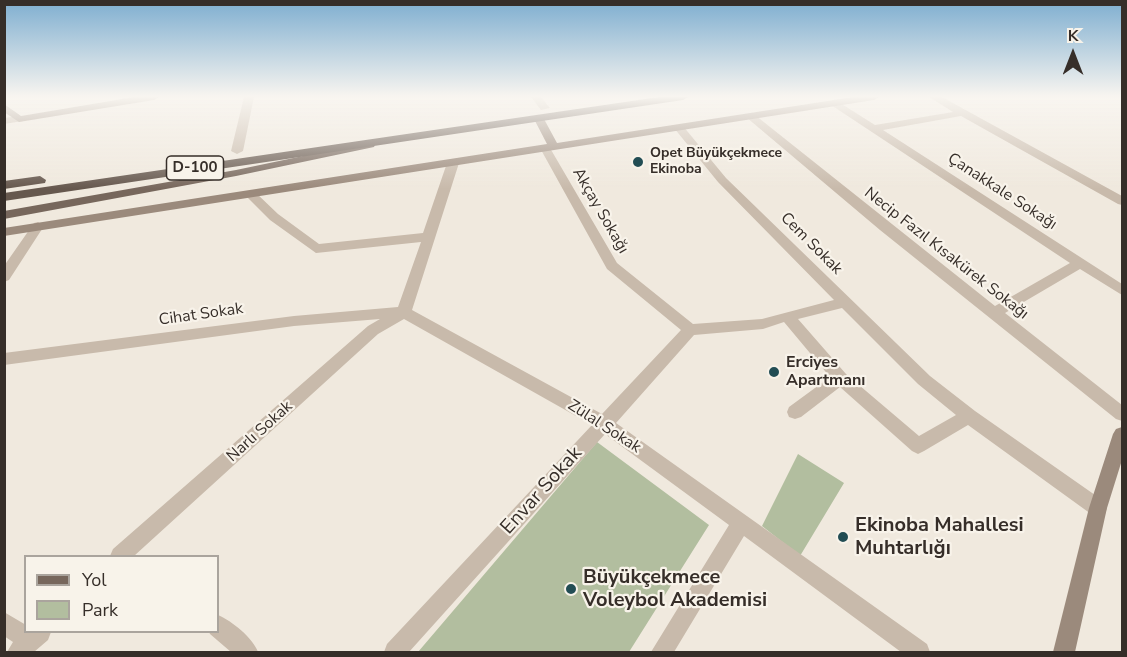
<!DOCTYPE html>
<html>
<head>
<meta charset="utf-8">
<style>
	body { margin:0 }
	#map { position:relative; width:1127px; height:657px; overflow:hidden; background:#f0e9de; font-family:"Nunito Sans",sans-serif }
	canvas { display:block }
	.frame { position:absolute; inset:0; border:6px solid #362e29; pointer-events:none }
	.legend { position:absolute; left:24px; top:555px; width:195px; height:78px; box-sizing:border-box; background:#f8f3ea; border:2px solid #aaa49d; margin:0; padding:8px 10px; list-style:none; font-size:18px; color:#362e29 }
	.legend li { display:flex; align-items:center; gap:12px; height:30px }
	.legend b { width:30px; border:2px solid #aaa49d }
	.north { position:absolute; left:1043px; top:24px; width:60px; height:60px; -webkit-text-stroke:4px #f8f3ea; paint-order:stroke; rotate:0deg; font-size:16px; font-weight:700; line-height:24px; text-align:center; color:#362e29 }
	.north::after { content:''; display:block; margin:auto; width:21px; height:27px; background:#362e29; clip-path:polygon(50% 0,100% 100%,50% 72%,0 100%) }
</style>
</head>
<body>
<div id="map">
<canvas width="1127" height="657"></canvas>
<div class="frame"></div>
<ul class="legend">
<li><b style="height:8px;background:#77675c"></b>Yol</li>
<li><b style="height:16px;background:#b2be9f"></b>Park</li>
</ul>
<div class="north">K</div>
</div>
<script>
const ctx = document.querySelector('canvas').getContext('2d');
ctx.lineJoin = 'round';
function fill(path, color) {
  ctx.fillStyle = color;
  ctx.fill(path, 'evenodd');
}
function stroke(path, color, width, dash) {
  ctx.strokeStyle = color;
  ctx.lineWidth = width;
  ctx.lineCap = dash ? 'butt' : 'round';
  ctx.setLineDash(dash || []);
  ctx.stroke(path);
}
function drawText(font, color, halo, rows, align = 'center') {
  ctx.font = font + ' "Nunito Sans",sans-serif';
  ctx.lineWidth = 4.5;
  ctx.setLineDash([]);
  ctx.textBaseline = 'middle';
  ctx.strokeStyle = halo;
  ctx.fillStyle = color;
  for (const [text, x, y, turn = 0] of rows) {
    ctx.save();
    ctx.translate(x, y);
    ctx.rotate((+turn || 0) * Math.PI / 180);
    ctx.textAlign = isNaN(turn) ? turn : align;
    if (halo) ctx.strokeText(text, 0, 0);
    ctx.fillText(text, 0, 0);
    ctx.restore();
  }
}
const green = new Path2D(`
	M597,442l112,83 -80,127h-211z
	M798,454l46,29 -44,73 -38,-30z`);
const minor = new Path2D(`
	M244,97h10l-11,54 -6,3 -6,-3z
	M531,97h10l9,11 -9,2z
	M929,97h13l180,99v9l-4,-1 -157,-88 -78,14 239,154v11l-42,-26 -75,44 117,92v16l-6,-2 -236,-189 -134,-113 9,-2 240,191 75,-43 -242,-160 9,-2 38,24 78,-13z
	M19,116l4,1v4l-19,3v-6z
	M679,125l4,1 43,52 204,198 45,35 130,91 2,6 -2,6 -7,3 -7,-3 -123,-89 -44,26 -6,3 -6,-3 -72,-64 -39,30 -6,2 -6,-2 -2,-5 2,-5 41,-30 -46,-55 -21,7 -69,6 -78,88 311,221 3,8h-29l-157,-116 -70,116h-23l78,-127 -124,-91 -196,218h-25l3,-8 205,-219 -188,-106 -26,15 -244,222h-24l3,-7 255,-223 12,-7 -86,7 -290,39v-12l290,-37 104,-9 23,-65 -105,11 -46,-33 -25,-25 2,-3h8l23,22 41,30 104,-11 24,-70 6,-3 6,3 -47,147 190,104 79,-84 -74,-61 -67,-121 1,-2 4,-1 5,3 67,115 76,61 69,-5 72,-19 -116,-118 -44,-54zM842,308l76,76 38,31 -37,21 -73,-62 -48,-55z
	M38,222l6,4 -35,54 -5,2v-16l30,-43z
	M4,612l22,13v7h25l-3,8 -14,12h-27l6,-10 -9,-6z
	M218,615c14,6 35,23 40,37h-27l-21,-18 -1,-2h9z`);
const secondary = new Path2D(`
	M134,97h25l-5,3 -135,22 -15,-10v-8l17,12z
	M853,97h26l-5,3 -870,136v-8l543,-84 -13,-25 5,-3 5,3 13,24z
	M1122,427v33l-15,48 -32,144h-22l36,-144 24,-74 3,-5z`);
const primary = new Path2D(`
	M370,142l5,3 -1,2 -138,29 -232,43v-8l232,-41z`);
const trunk = new Path2D(`
	M659,97h29l-5,3 -679,101v-8z
	M40,176l6,4 -1,3 -41,6v-8z`);
const markers = [
	[638,162,6,"#224d54"],
	[774,372,6,"#224d54"],
	[843,537,6,"#224d54"],
	[571,589,6,"#224d54"]
];
const farPoinames = [
	["Opet Büyükçekmece",650,154],
	["Ekinoba",650,170]
];
const shields = [
	[195,168,57]
];
const shieldNames = [
	["D-100",195,168]
];
const streetNames = [
	["Çanakkale Sokağı",1002,192,33],
	["Akçay Sokağı",600,211,60],
	["Cem Sokak",811,244,45],
	["Necip Fazıl Kısakürek Sokağı",946,254,38],
	["Cihat Sokak",201,315,-8],
	["Zülal Sokak",604,427,33],
	["Narlı Sokak",260,432,-42]
];
const poiNames = [
	["Erciyes",786,363],
	["Apartmanı",786,381]
];
const nearStreetnames = [
	["Envar Sokak",542,491,-48]
];
const nearPoinames = [
	["Ekinoba Mahallesi",855,526],
	["Muhtarlığı",855,549],
	["Büyükçekmece",583,578],
	["Voleybol Akademisi",583,601]
];
fill(green, '#b2be9f');
fill(minor, '#c8baab');
fill(secondary, '#9b8a7c');
fill(primary, '#77675c');
fill(trunk, '#66584e');
const sky = ctx.createLinearGradient(0, 0, 0, 189);
sky.addColorStop(0, '#7eaed0');
sky.addColorStop(0.51, '#f8f5f0');
sky.addColorStop(1, '#f8f5f000');
ctx.fillStyle = sky;
ctx.fillRect(0, 0, 1127, 189);
for (const [x, y, r, color] of markers) {
  const dot = new Path2D();
  dot.arc(x, y, r, 0, 2 * Math.PI);
  ctx.fillStyle = color;
  ctx.fill(dot);
  stroke(dot, '#f8f3ea', 2);
}
drawText('bold 14px', '#362e29', '#f8f3ea', farPoinames, 'left');
for (const [x, y, w] of shields) {
  const box = new Path2D();
  box.roundRect(x - w / 2, y - 12, w, 24, 4.5);
  ctx.fillStyle = '#f8f3ea';
  ctx.fill(box);
  stroke(box, '#362e29', 1.5);
}
drawText('bold 15px', '#362e29', null, shieldNames);
drawText('16px', '#362e29', '#f8f3ea', streetNames);
drawText('bold 16px', '#362e29', '#f8f3ea', poiNames, 'left');
drawText('20px', '#362e29', '#f8f3ea', nearStreetnames);
drawText('bold 20px', '#362e29', '#f8f3ea', nearPoinames, 'left');
</script>
</body>
</html>
